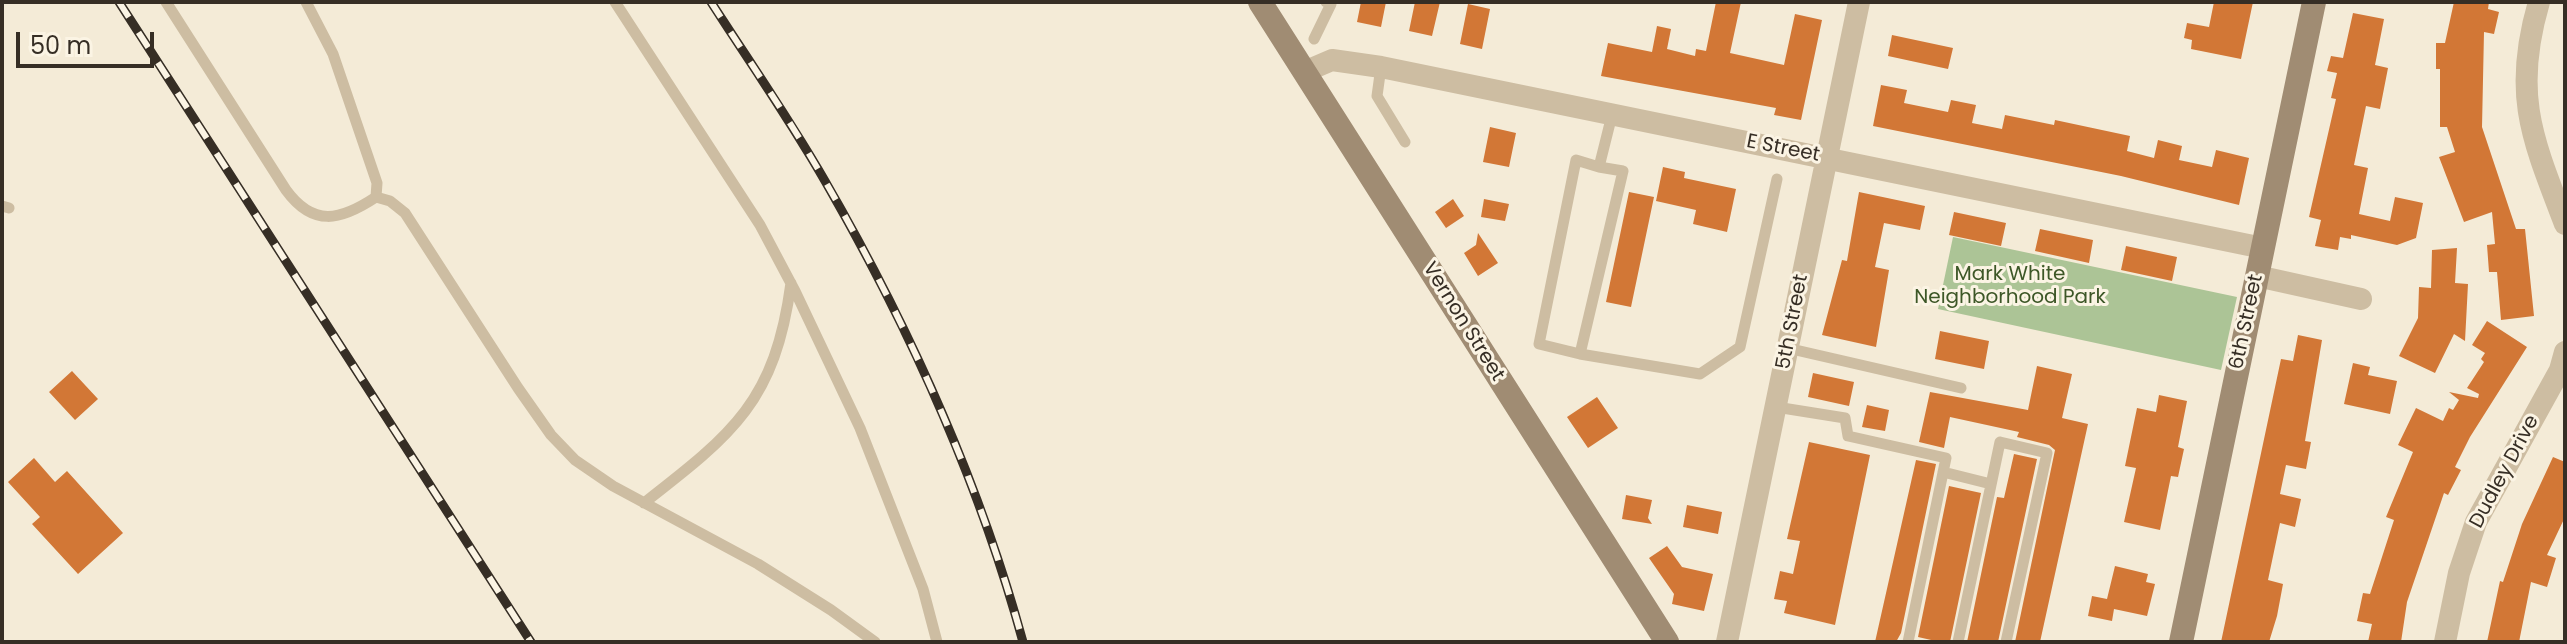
<!DOCTYPE html>
<html>
<head>
<meta charset="utf-8">
<style>
	body { margin:0 }
	#map { position:relative; width:2567px; height:644px; overflow:hidden; background:#f4ebd7; font-family:Poppins,sans-serif }
	canvas { display:block }
	.frame { position:absolute; inset:0; border:4px solid #362e25; pointer-events:none }
	.scale { position:absolute; left:16px; top:32px; width:138px; height:36px; box-sizing:border-box; border:4px solid #362e25; border-top:0; padding-left:10px; font-size:24px; line-height:28px; white-space:nowrap; color:#362e25; -webkit-text-stroke:6px #fbf4e4; paint-order:stroke }
</style>
</head>
<body>
<div id="map">
<canvas width="2567" height="644"></canvas>
<div class="frame"></div>
<div class="scale">50 m</div>
</div>
<script>
const ctx = document.querySelector('canvas').getContext('2d');
ctx.lineJoin = 'round';
function fill(path, color) {
  ctx.fillStyle = color;
  ctx.fill(path, 'evenodd');
}
function stroke(path, color, width, dash) {
  ctx.strokeStyle = color;
  ctx.lineWidth = width;
  ctx.lineCap = dash ? 'butt' : 'round';
  ctx.setLineDash(dash || []);
  ctx.stroke(path);
}
function drawText(font, color, halo, rows, align = 'center') {
  ctx.font = font + ' Poppins,sans-serif';
  ctx.lineWidth = 6;
  ctx.setLineDash([]);
  ctx.textBaseline = 'middle';
  ctx.strokeStyle = halo;
  ctx.fillStyle = color;
  for (const [text, x, y, turn = 0] of rows) {
    ctx.save();
    ctx.translate(x, y);
    ctx.rotate((+turn || 0) * Math.PI / 180);
    ctx.textAlign = isNaN(turn) ? turn : align;
    if (halo) ctx.strokeText(text, 0, 0);
    ctx.fillText(text, 0, 0);
    ctx.restore();
  }
}
const green = new Path2D(`
	M1953,237l284,60 -16,73 -283,-61z`);
const building = new Path2D(`
	M1361,2h25l-5,25 -24,-5z
	M1415,2h25l-8,34 -23,-5z
	M1716,2h25l-11,51 54,12 11,-51 27,6 -21,100 -27,-5 2,-7 -175,-32 7,-33 44,9 5,-26 14,3 -4,20 28,7 1,-7 10,2z
	M2214,2h39l-12,57 -50,-10 1,-9 -8,-2 3,-15 22,4z
	M2454,2h35l-1,7 11,3 -5,22 -10,-2 -2,95 34,102h9l9,87 -33,4 -4,-48h-8l-2,-27 8,-1 -3,-32 -28,10 -25,-65 16,-5 -8,-25h-7v-58h-4v-26h9z
	M1468,4l22,5 -8,40 -22,-5z
	M2353,13l31,6 -9,46 13,3 -8,41 -14,-3 -12,59 14,3 -9,46 31,7 5,-24 28,6 -7,35 -19,7 -46,-10v4l-11,-2 -2,13 -23,-4 6,-26 -12,-3 27,-118 -5,-1 6,-25 -10,-2 4,-15 12,2z
	M1892,35l61,13 -5,21 -60,-13z
	M1881,85l26,5 -3,13 44,9 3,-12 25,5 -4,18 30,6 3,-14 49,10 1,-5 75,16 -3,15 27,7 4,-18 24,6 -3,14 33,7 4,-17 33,8 -10,47 -118,-29 -248,-50z
	M1490,127l26,6 -7,34 -26,-5z
	M1663,167l22,5 -1,6 52,11 -9,43 -34,-8 3,-14 -40,-9z
	M1629,192l25,5 -23,110 -25,-5z
	M1859,192l66,14 -5,24 -36,-7 -9,44 14,3 -13,77 -54,-12 20,-75 5,1z
	M1453,199l11,17 -18,12 -11,-16z
	M1484,199l25,5 -4,17 -24,-4z
	M1954,212l52,11 -5,23 -52,-11z
	M2040,229l53,11 -4,23 -54,-12z
	M1478,233l20,30 -20,13 -14,-23 12,-8z
	M2126,246l51,11 -5,24 -51,-11z
	M2457,248l-2,35 13,1 -3,57 -11,-7 -19,39 -36,-17 19,-38 1,-31 12,1 1,-38z
	M2487,321l40,26 -57,90 -15,30 6,3 -13,25 -4,-2 -37,109 -6,40h-33l4,-18 -15,-3 6,-28 7,1 24,-74 -8,-3 27,-65 -15,-7 18,-37 27,13 6,-13 4,2 6,-10 -10,-8 29,6 1,-4 -12,-6 17,-26 -3,-3 4,-6 -13,-8z
	M1940,331l49,10 -5,28 -49,-10z
	M2298,335l24,5 -17,101 6,1 -5,27 -20,-4 -6,29 21,5 -6,28 -15,-4 -12,57 15,4 -6,32 -8,26h-48l60,-283 12,2z
	M2353,363l17,4 -2,8 29,6 -7,33 -46,-10z
	M2037,366l35,8 -10,44 26,6 -48,218h-25l40,-192 -6,-5 -32,-8 2,-5 -69,-15 -6,31 -25,-6 11,-50 98,18z
	M72,371l26,28 -23,21 -26,-28z
	M1813,373l41,9 -5,24 -41,-9z
	M2159,395l28,6 -9,46 6,2 -6,28 -7,-1 -11,54 -36,-8 12,-54 -11,-2 12,-58 19,4z
	M1597,397l21,31 -30,20 -21,-31z
	M1867,405l22,5 -4,21 -23,-4z
	M1809,442l61,13 -35,170 -51,-12 3,-12 -13,-2 6,-28 13,3 7,-33 -13,-2z
	M2014,454l23,5 -39,183h-31l30,-145 7,1z
	M2553,457l12,5v55l-18,38 9,3 -9,29 -16,-5 -12,60h-32l13,-61 3,1 19,-58z
	M34,458l21,24 12,-11 56,62 -45,41 -46,-50 8,-7 -32,-35z
	M1916,460l20,4 -35,169 -5,9h-21z
	M1949,486l32,7 -31,149h-10l-22,-5z
	M1626,495l26,5 -4,18 4,6 -30,-5z
	M1687,505l35,7 -4,22 -35,-7z
	M1667,546l15,21 31,7 -9,37 -32,-7 2,-10 -25,-36z
	M2115,566l33,8 -2,8 9,2 -8,32 -33,-7 -2,12 -24,-5 4,-20 15,3z`);
const lane = new Path2D(`
	M166,2l120,188c27,37 54,31 90,7l1,-14 -44,-129 -27,-52
	M615,2l145,223 35,66 65,137 63,161 14,53
	M1314,39l17,-35 -5,-2
	M1381,67l-4,29 28,46
	M1599,167l-23,-7 -37,184 41,10 43,-183 -24,-4 13,-52
	M376,197l14,4 15,12 113,175 33,47 24,25 38,26 145,78 73,46 44,32
	M2,206l7,2
	M1787,348l174,40
	M1580,354l120,20 40,-27 37,-168
	M1776,407l69,11 3,18 98,22 -38,184
	M1943,472l48,12
	M644,503c90,-70 131,-102 147,-220
	M1958,642l42,-200 47,11 -41,189`);
const street = new Path2D(`
	M2539,2c-27,92 -7,136 26,222
	M1304,72l28,-12 49,7 882,181
	M2257,276l104,23
	M1727,642l132,-640
	M2445,642l14,-69 17,-51 84,-152 5,-18`);
const secondary = new Path2D(`
	M1260,2l407,640
	M2181,642l133,-640`);
const rail = new Path2D(`
	M119,2l412,640
	M711,2c38,59 79,118 114,179 83,144 154,300 198,461`);
const streetNames = [
	["E Street",1783,149,11],
	["Vernon Street",1463,322,58],
	["5th Street",1793,322,-79],
	["6th Street",2247,322,-78],
	["Dudley Drive",2505,472,-62]
];
const parkNames = [
	["Mark White",2010,275],
	["Neighborhood Park",2010,298]
];
fill(green, '#acc496');
fill(building, '#d27736');
stroke(lane, '#cdbda2', 11);
stroke(street, '#cdbda2', 22);
stroke(secondary, '#a08c73', 24);
stroke(rail, '#362e25', 9);
stroke(rail, '#fbf4e4', 6, [18]);
drawText('20px', '#362e25', '#fbf4e4', streetNames);
drawText('20px', '#3d5727', '#fbf4e4', parkNames);
</script>
</body>
</html>
